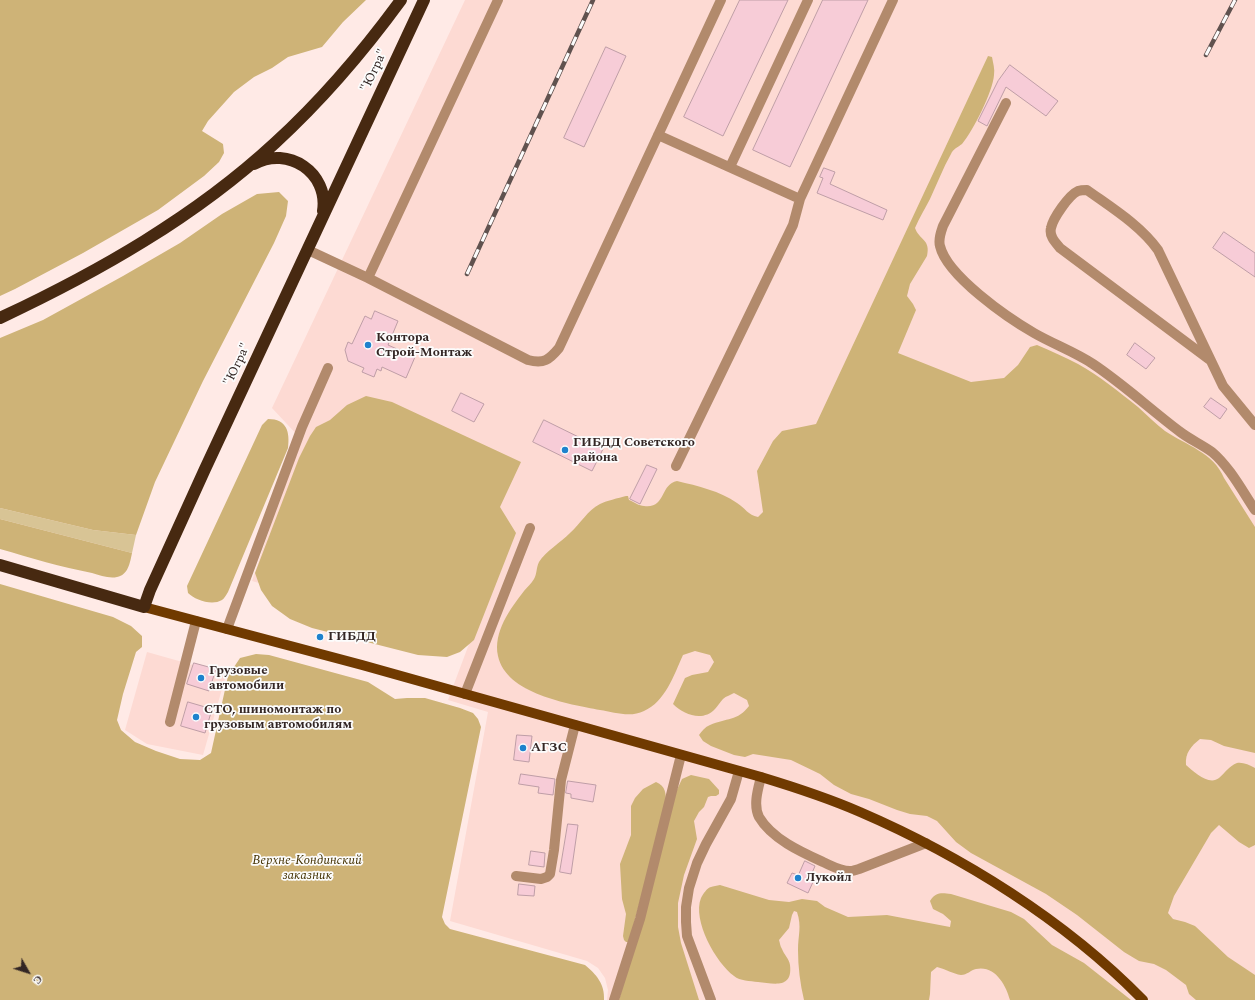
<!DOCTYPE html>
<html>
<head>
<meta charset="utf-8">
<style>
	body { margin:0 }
	#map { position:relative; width:1255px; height:1000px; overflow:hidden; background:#ffeae6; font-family:Spectral,serif }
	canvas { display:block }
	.north { position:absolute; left:8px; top:952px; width:40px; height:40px; -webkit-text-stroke:3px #fcfcfc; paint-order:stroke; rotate:129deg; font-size:11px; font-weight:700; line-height:16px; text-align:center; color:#332624 }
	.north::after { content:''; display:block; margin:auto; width:14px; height:18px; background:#332624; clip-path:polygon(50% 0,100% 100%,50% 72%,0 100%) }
</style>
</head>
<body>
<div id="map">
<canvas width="1255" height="1000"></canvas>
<div class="north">С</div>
</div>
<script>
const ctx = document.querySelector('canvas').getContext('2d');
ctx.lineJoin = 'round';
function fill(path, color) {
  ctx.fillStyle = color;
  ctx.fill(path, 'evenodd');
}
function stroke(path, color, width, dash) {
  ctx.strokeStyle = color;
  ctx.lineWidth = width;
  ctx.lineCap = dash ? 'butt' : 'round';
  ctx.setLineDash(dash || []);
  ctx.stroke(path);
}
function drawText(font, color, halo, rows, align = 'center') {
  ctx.font = font + ' Spectral,serif';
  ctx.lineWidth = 3.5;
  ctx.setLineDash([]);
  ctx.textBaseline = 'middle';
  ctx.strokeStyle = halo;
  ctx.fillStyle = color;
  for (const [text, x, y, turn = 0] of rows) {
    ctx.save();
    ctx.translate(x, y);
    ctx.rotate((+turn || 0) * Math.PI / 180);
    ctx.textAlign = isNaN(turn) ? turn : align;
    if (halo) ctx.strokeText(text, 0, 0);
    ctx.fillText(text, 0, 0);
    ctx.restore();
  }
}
const built = new Path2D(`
	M465,0h790v1000h-648l1,-10 -3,-12 -7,-10 -11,-7 -137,-40 38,-209 -40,-12 21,-56 -217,-63 48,-143 -28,-30z
	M147,652l46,13 1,-2 22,6 -1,2 11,4 -23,80 -56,-11 -22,-14z`);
const green = new Path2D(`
	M0,508l93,22 43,5 -4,18 -132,-34z`);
const forest = new Path2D(`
	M0,0h366l-23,22 -21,25 -34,10 -16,11 -18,9 -20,15 -26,29 -6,10 21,13 1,9 -5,9 -15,14 -46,34 -75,43 -68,36 -15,7z
	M988,56l4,1c1,6 3,12 2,18 -1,16 -21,56 -32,69 -4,3 -9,5 -11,10 -8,14 -14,30 -21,45 -5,10 -11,19 -15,29 4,12 16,11 12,28l-17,28 -3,12 6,8 3,6 -18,43 73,29 33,-4 14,-13 12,-18 7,-2c14,6 28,12 41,19 22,12 41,28 60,43 9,8 18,17 27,24 21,14 49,22 59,47l31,49v226l-31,-7 -13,-6 -11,-1c-9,7 -15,14 -14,26 8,7 23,21 33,13 6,-5 10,-12 18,-15 6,-1 12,2 18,5v77l-6,3 -10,-6 -20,-17 -8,8 -37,63 -6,17 5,6 12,3 10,4 33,31 27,18v25h-59l-7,-6 -3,-9 -20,-15 -12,-6 -15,-3 -15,-9 -47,-37 -31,-21 -75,-41 -15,-11 -19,-21 -10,-5 -17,-2 -13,-4 -28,-11 -18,-5 -17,-9 -14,-11 -29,-14 -38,-6 -8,3 -11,-2 -23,-9 -8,-5 -4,-6c3,-4 6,-8 11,-10 16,-7 28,-4 39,-19l-2,-6 -13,-7c-3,2 -8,3 -11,6 -3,3 -5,7 -8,10 -12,13 -31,6 -42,-5l12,-26 7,-3 16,-3 6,-10 -4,-7 -15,-4 -12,4c-9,20 -18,47 -39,56 -14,7 -30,1 -44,-1 -31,-6 -94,-16 -102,-54 -5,-24 12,-47 26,-65 3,-4 7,-7 10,-12 3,-5 2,-11 5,-17 6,-10 22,-20 31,-29 11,-10 17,-22 30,-29 5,-3 19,-6 26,-8h2l1,4c5,2 10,6 15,6 22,3 16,-22 33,-25 21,5 43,10 60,22 8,5 11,12 21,14l5,-5 -6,-41 16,-30 9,-10 34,-7z
	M279,192l9,9 -2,15 -12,27 -71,138 -48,101 -19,53 -43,-5 -93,-22v-170l43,-18 80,-44 57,-33 42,-29 35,-20z
	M366,396l26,6 129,60 -21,45 16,26 -42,107 -14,12 -13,5 -29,-2 -106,-27 -22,-9 -18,-13 -11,-16 -6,-17 44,-115 11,-22 6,-9 14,-7 17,-15z
	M268,419c19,0 22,13 20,29l-60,144c-2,3 -4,7 -6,8 -10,6 -27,0 -34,-7l-1,-7 75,-161z
	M0,519l132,34c-2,10 -4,22 -15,24 -8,2 -17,-2 -25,-4 -31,-6 -61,-15 -92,-24z
	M0,584l113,33 18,9 11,10v11l-6,5 -13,42 -6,26 4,10 14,12 21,9 24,8 20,1 11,-7 17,-77 12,-18 16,-4 13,1 99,27 27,17 12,-1h18l35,10 13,5 5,6 3,8 -39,190 3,7 5,5 135,36c11,9 20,19 19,35h-604z
	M691,775l18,4 10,11v4l-3,2h-5l-3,1 -4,10 -5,5 -5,9 3,18 -13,36 -6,28v24l3,16 18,57h-80l56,-206 7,-15z
	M656,782c10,4 10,12 10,22l-37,138h-3l-2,-2 -1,-4 3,-22 -4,-15 -2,-35 11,-29v-29l4,-8 8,-9z
	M720,885l49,15 20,2 13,-3 15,2 8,6 23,10 39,-2 63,12 1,-6 -8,-7 -10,-5 -3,-8c6,-9 11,-8 21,-7l60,18 13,7 28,26 32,18 47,37h-121c-4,-15 -15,-35 -34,-31 -5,1 -9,6 -15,6 -8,-1 -15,-6 -24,-8l-6,5 -1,22 -1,6h-125c-4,-17 -6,-33 -6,-50 0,-15 4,-23 -1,-38l-3,-1 -2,4 -3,13 -10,12c1,3 1,6 3,9 2,6 7,9 8,16 3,25 -18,18 -32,17 -8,-1 -18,-1 -24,-6 -18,-13 -42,-56 -33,-78 2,-4 6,-10 10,-11 2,-1 6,-1 9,-2z`);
const building = new Path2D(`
	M740,0h48l-65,136 -39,-19z
	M823,0h45l-78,167 -37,-17z
	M606,47l20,9 -42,91 -20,-9z
	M1010,65l48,36 -12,15 -40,-29 -19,39 -9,-5 20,-40z
	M824,168l11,4 -5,12 57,26 -4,10 -66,-27 6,-15 -3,-1z
	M1224,232l31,21v24l-42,-29z
	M375,311l23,10 -10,24 27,12 -9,21 -24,-11 -1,4 -4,-2 -3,8 -12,-5 2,-4 -16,-7 -3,-11 3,-8 4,2 13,-28 6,3z
	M1135,343l20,15 -9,11 -19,-14z
	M461,393l23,11 -10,18 -22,-11z
	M1211,398l16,11 -7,10 -16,-12z
	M544,420l59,29 -11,22 -59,-29z
	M647,465l10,4 -17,35 -10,-5z
	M194,663l22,6 -7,22 -22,-7z
	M188,702l24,7 -7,24 -24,-7z
	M517,735l15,1 -3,26 -15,-2z
	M521,774l34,5 -2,16 -15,-2 1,-6 -20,-3z
	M568,781l28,4 -3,17 -22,-4v-4l-5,-1z
	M568,824l10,1 -7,49 -11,-2z
	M531,851l14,2 -1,14 -15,-2z
	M805,861l10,5 -6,14 4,2 -5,11 -21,-10 5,-10 6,2z
	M519,884l16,2 -1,10 -16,-1z`);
const minor = new Path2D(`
	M1006,103l-63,123c-2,6 -5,13 -3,20 7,30 68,72 94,87 19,11 41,19 59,31 30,20 57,45 86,67 10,8 22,13 33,21 17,14 31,40 43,58
	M658,135l142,64
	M730,167l78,-167
	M308,250l60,28 160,82c16,4 21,0 31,-12l162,-348
	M368,278l130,-278
	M1210,360l-150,-112c-5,-6 -11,-12 -9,-20 2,-10 18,-33 27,-37 3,-1 6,-1 9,-1 25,18 53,35 71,60l65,136 32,39
	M676,466l117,-241 7,-26 93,-199
	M227,629l75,-202 26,-59
	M465,694l65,-166
	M170,722l26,-101
	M761,777c-3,12 -8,28 -2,40 13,22 42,35 64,45 9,4 17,9 27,9 2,0 6,-1 9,-2l67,-26
	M516,876l25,3 6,-2 3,-3 4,-24 7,-70 14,-55
	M614,1000l26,-81 41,-164
	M711,1000l-24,-64 -1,-14v-15l3,-19 8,-25 9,-19 25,-45 8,-28`);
const major = new Path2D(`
	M144,607l218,58 399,112c33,10 67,21 99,35 102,44 206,109 283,188`);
const highway = new Path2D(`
	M254,164c34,-19 75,9 69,47
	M0,318c98,-46 195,-101 275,-175 47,-43 88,-91 126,-143
	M0,565l144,42 6,-17 55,-121 219,-469`);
const rail = new Path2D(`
	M1206,55l29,-55
	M467,274l126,-274`);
const markers = [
	[368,345,4,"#1e82cd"],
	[565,450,4,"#1e82cd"],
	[320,637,4,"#1e82cd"],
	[201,678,4,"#1e82cd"],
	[196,717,4,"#1e82cd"],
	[523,748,4,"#1e82cd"],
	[798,878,4,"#1e82cd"]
];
const streetNames = [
	["\"Югра\"",375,71,-65],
	["\"Югра\"",238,365,-65]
];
const poiNames = [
	["Контора",376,338],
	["Строй-Монтаж",376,353],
	["ГИБДД Советского",573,443],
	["района",573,458],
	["ГИБДД",328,637],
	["Грузовые",209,671],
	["автомобили",209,686],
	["СТО, шиномонтаж по",204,710],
	["грузовым автомобилям",204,725],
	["АГЗС",531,748],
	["Лукойл",806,878]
];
const parkNames = [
	["Верхне-Кондинский",307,861],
	["заказник",307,876]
];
fill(built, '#fddad3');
fill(green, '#d8c495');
fill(forest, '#ceb377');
fill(building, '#f7ccd7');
stroke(building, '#bf9ea7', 1);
stroke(minor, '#b28a6c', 10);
stroke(major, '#703a00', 10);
stroke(highway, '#472911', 12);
stroke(rail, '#60524f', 4.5);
stroke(rail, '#fcfcfc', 3, [9]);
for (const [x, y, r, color] of markers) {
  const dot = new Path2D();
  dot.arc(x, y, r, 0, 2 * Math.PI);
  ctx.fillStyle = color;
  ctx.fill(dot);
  stroke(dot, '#fcfcfc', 1.5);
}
drawText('13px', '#332624', '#fcfcfc', streetNames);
drawText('bold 13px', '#332624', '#fcfcfc', poiNames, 'left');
drawText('italic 13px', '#433100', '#fcfcfc', parkNames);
</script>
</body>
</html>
